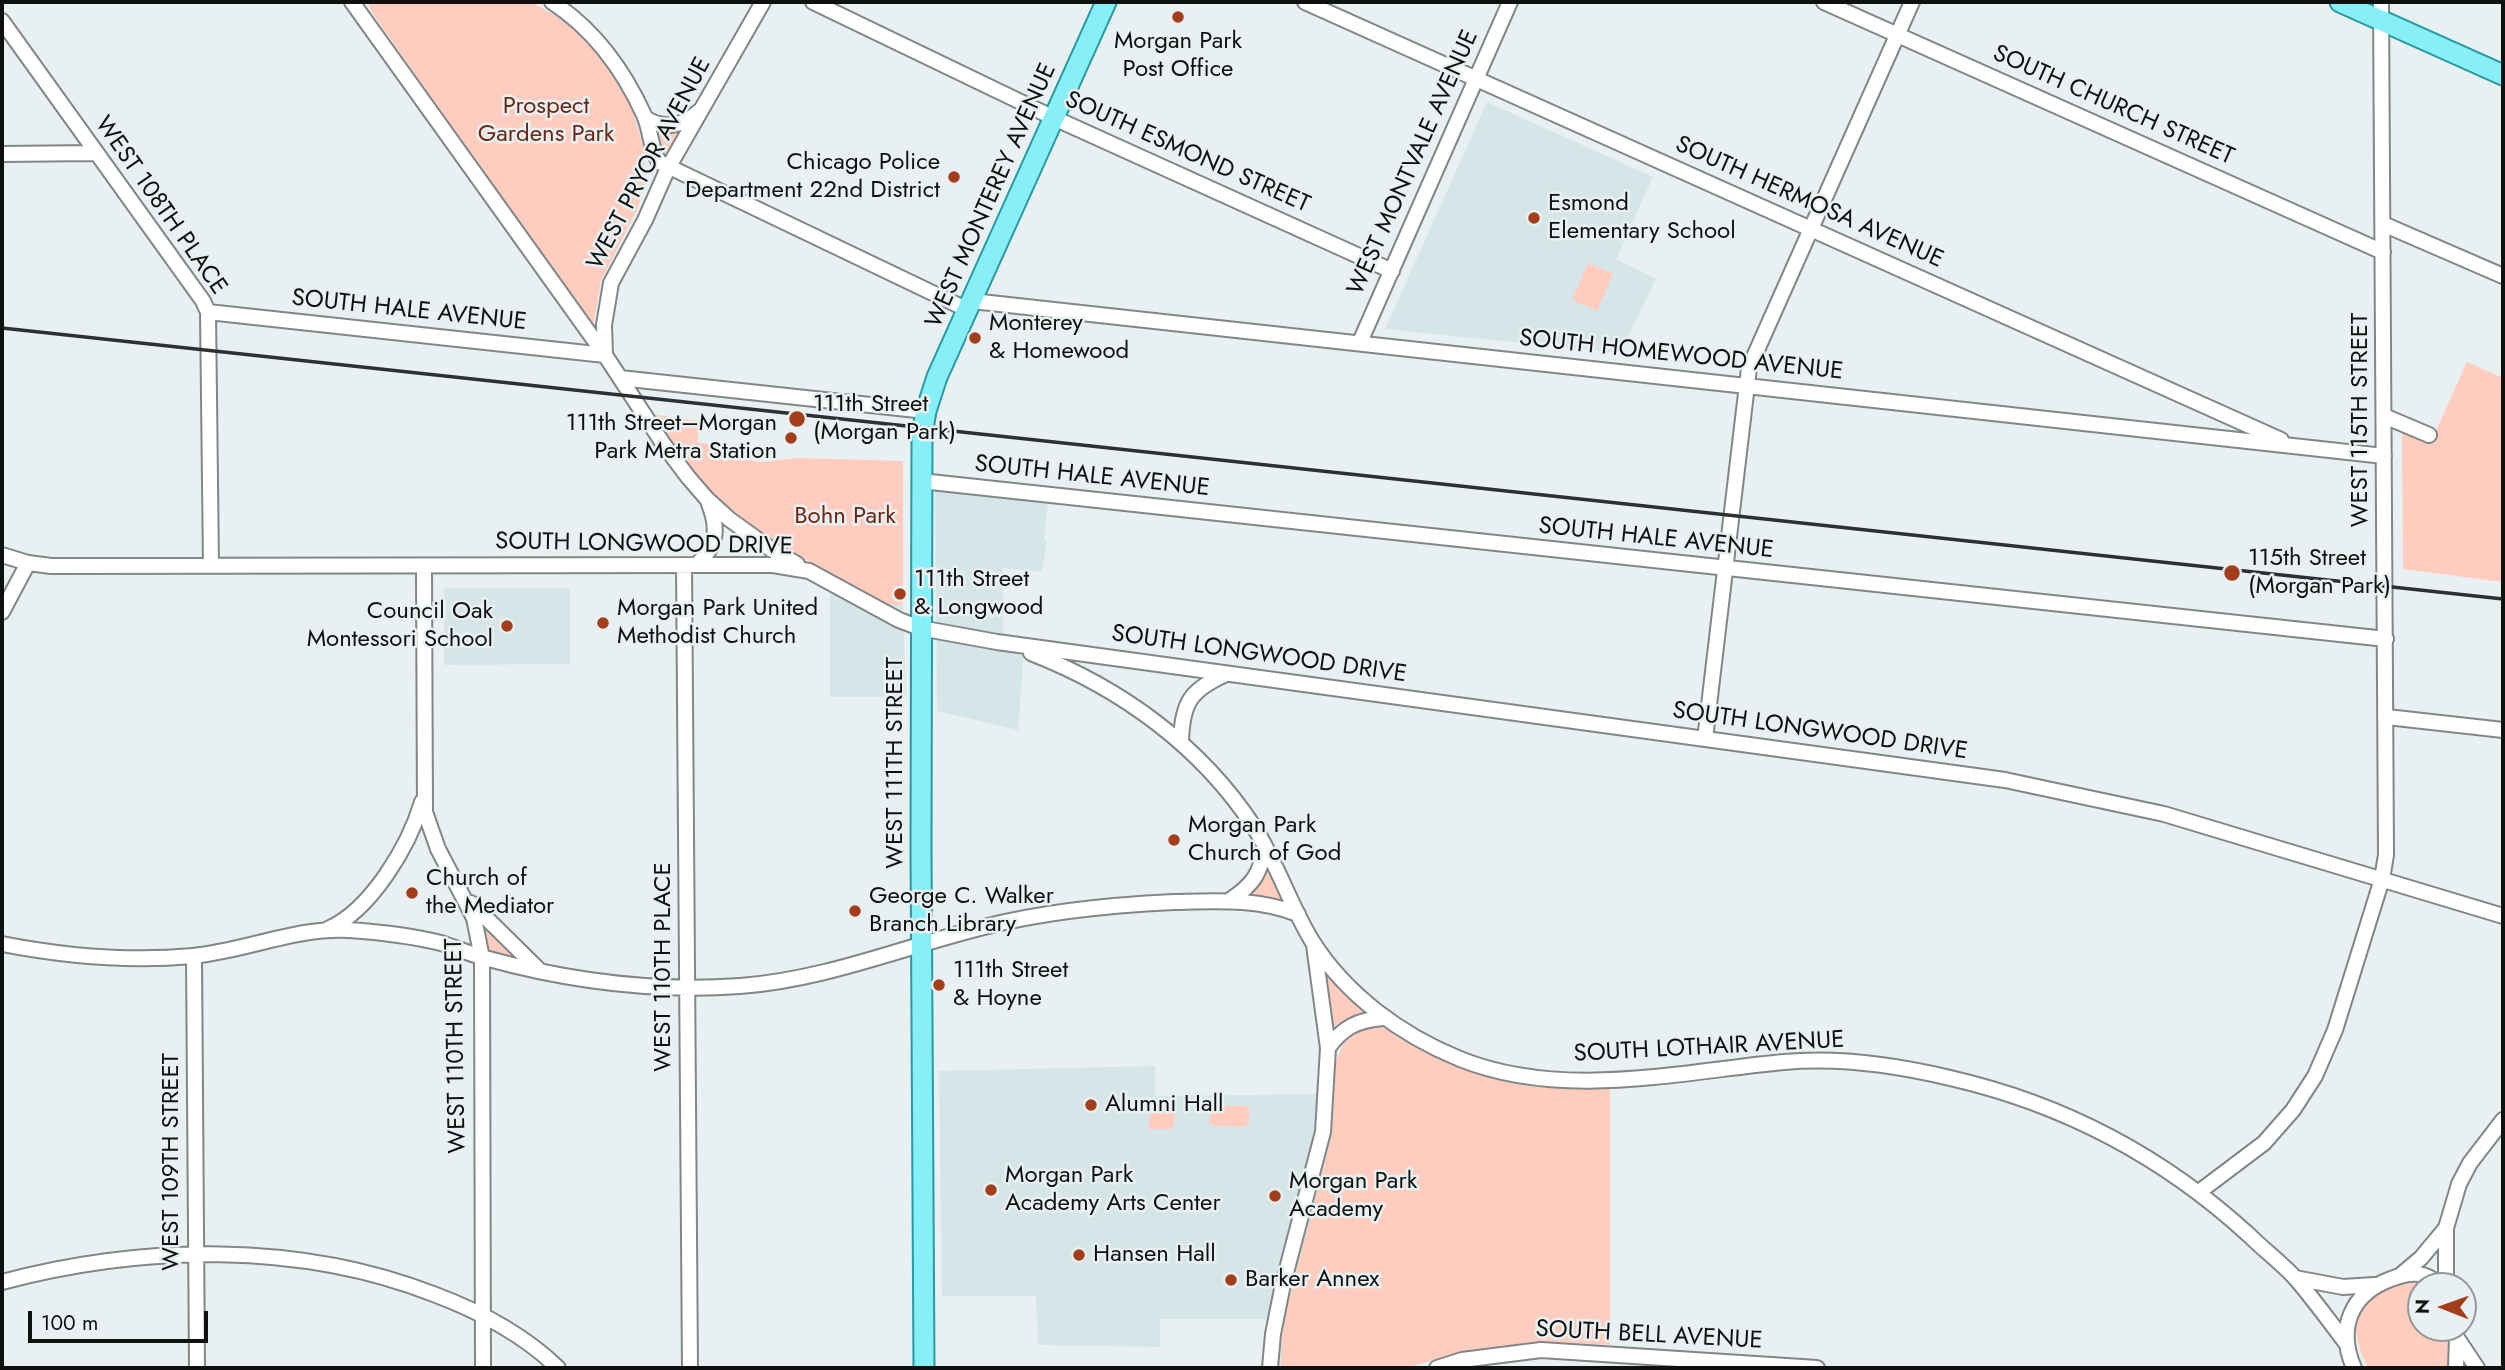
<!DOCTYPE html>
<html>
<head>
<meta charset="utf-8">
<style>
	body { margin:0 }
	#map { position:relative; width:2505px; height:1370px; overflow:hidden; background:#e9f0f1; font-family:Jost,sans-serif }
	canvas { display:block }
	.frame { position:absolute; inset:0; border:4px solid #0f1111; pointer-events:none }
	.north { position:absolute; left:2407px; top:1272px; width:70px; height:70px; box-sizing:border-box; background:#e9f0f1; border:2px solid #929797; border-radius:50%; rotate:271deg; font-size:19px; font-weight:700; line-height:28px; text-align:center; color:#0f1111 }
	.north::after { content:''; display:block; margin:auto; width:24px; height:32px; background:#a43d1c; clip-path:polygon(50% 0,100% 100%,50% 72%,0 100%) }
	.scale { position:absolute; left:28px; top:1311px; width:180px; height:32px; box-sizing:border-box; border:4px solid #0f1111; border-top:0; padding-left:9px; font-size:21px; line-height:24px; white-space:nowrap; color:#0f1111; -webkit-text-stroke:5px #e9f0f1; paint-order:stroke }
</style>
</head>
<body>
<div id="map">
<canvas width="2505" height="1370"></canvas>
<div class="frame"></div>
<div class="north">N</div>
<div class="scale">100 m</div>
</div>
<script>
const ctx = document.querySelector('canvas').getContext('2d');
ctx.lineJoin = 'round';
function fill(path, color) {
  ctx.fillStyle = color;
  ctx.fill(path, 'evenodd');
}
function stroke(path, color, width, dash) {
  ctx.strokeStyle = color;
  ctx.lineWidth = width;
  ctx.lineCap = dash ? 'butt' : 'round';
  ctx.setLineDash(dash || []);
  ctx.stroke(path);
}
function drawText(font, color, halo, rows, align = 'center') {
  ctx.font = font + ' Jost,sans-serif';
  ctx.lineWidth = 5;
  ctx.setLineDash([]);
  ctx.textBaseline = 'middle';
  ctx.strokeStyle = halo;
  ctx.fillStyle = color;
  for (const [text, x, y, turn = 0] of rows) {
    ctx.save();
    ctx.translate(x, y);
    ctx.rotate((+turn || 0) * Math.PI / 180);
    ctx.textAlign = isNaN(turn) ? turn : align;
    if (halo) ctx.strokeText(text, 0, 0);
    ctx.fillText(text, 0, 0);
    ctx.restore();
  }
}
const built = new Path2D(`
	M1487,102l166,75 -37,82 40,20 -36,74 -235,-24z
	M935,490l113,13 -4,36 3,2 -5,31 -39,-4v75l21,8 -6,79 -81,-19z
	M830,574l70,31 3,-2 3,94h-76z
	M444,588h126v76l-126,1z
	M1378,1026l81,40 32,11 59,11 60,-1v258l-74,-4 -78,13 -54,14h-123l-1,-17 5,-32h-125v28l-122,-2 -2,-49h-94l-3,-225 216,-5v30l179,-2 2,-33 7,-17 14,-13z`);
const green = new Path2D(`
	M370,2h161l34,19 36,36 30,49 13,42 2,32 -8,28 -37,73 -7,41 -3,1 -5,-3 -211,-303 -6,-10z
	M656,131h24l1,3 -14,23 -6,-1 -6,-21z
	M1588,263l25,11 -16,37 -25,-11z
	M2467,362l36,16v204l-100,-13 -1,-139 28,14z
	M651,414l49,7 -3,21 33,6 9,3 15,10 7,1 37,-4 105,3v142c-16,8 -35,-10 -49,-17 -52,-28 -105,-57 -147,-99 -22,-21 -38,-47 -56,-73z
	M1266,869l17,32 -33,-6z
	M486,929l27,25 -2,4 -23,-7 -4,-19z
	M1326,970l39,40v3l-14,4 -19,11 -8,-56z
	M1378,1026c27,8 52,28 78,39 50,21 101,24 154,22v258l-74,-4 -78,13 -54,14h-123l1,-32 5,-28 44,-170 5,-77 7,-17 6,-7 8,-6z
	M1152,1106l18,1 6,2 -2,17 -3,3h-23z
	M1212,1106h33l4,3v15l-5,3 -31,-1 -4,-4z
	M2419,1277l16,9h-14v42h27l3,10v30h-83c-29,-62 -3,-71 51,-91z`);
const minor = new Path2D(`
	M352,2l253,353 59,90 24,32 19,22 22,20 43,31 25,14
	M552,2c43,28 71,67 92,113 7,16 6,32 15,47l309,148
	M813,2l241,116 338,153
	M1305,2l976,438
	M1824,2l559,250
	M2,21l201,280 5,11 3,254
	M645,118c17,11 38,9 53,-6
	M2,154l93,-1
	M2383,224l120,52
	M972,301l1412,155
	M208,312l397,43 -1,-30 7,-42 34,-63 23,-52 95,-166
	M1360,342l150,-340
	M620,378l306,33
	M2384,416l45,19
	M921,481l1465,158
	M2,555l26,8 23,3 662,-1h60l36,6 90,49 21,8 77,14 1008,138 159,34 339,102
	M684,565l6,803
	M696,565c21,-18 23,-36 13,-61
	M424,567l1,245 13,37 36,69 8,40 1,410
	M2,612l26,-49
	M1031,653c90,35 170,93 223,174 23,36 36,78 58,114 34,54 89,94 148,118 102,41 218,13 324,3 55,-5 112,3 166,16 114,26 214,79 300,158 15,15 33,28 47,44 17,20 33,42 49,63
	M2387,717l116,13
	M1705,739l44,-371 163,-366
	M1181,742c1,-39 9,-52 45,-68
	M1230,900c23,-15 31,-27 35,-54
	M471,903l68,67
	M328,929c43,-19 81,-83 94,-127
	M2,944c62,12 127,18 191,12 52,-5 104,-29 156,-26 30,2 63,6 92,13 15,5 29,11 44,15 83,23 169,34 255,28 84,-6 163,-39 244,-59 62,-16 126,-22 190,-25 43,-1 83,-4 124,12
	M194,956l3,412
	M1328,1048c15,-21 30,-28 55,-30
	M2199,1192l65,-49 29,-33 22,-34 20,-46 47,-151 4,-24 -5,-853
	M2402,1274l19,-16 25,-30
	M2295,1278l48,9 31,-2
	M2,1282c140,-37 297,-41 434,13 45,17 87,39 122,73
	M2446,1286v-58l13,-44 11,-21 33,-43
	M2455,1328l2,10 -1,30
	M2457,1338l20,30
	M1270,1368l3,-34 10,-50 40,-152 5,-84 -14,-103
	M1437,1368l25,-8 79,-10 276,18
	M2354,1368c-17,-39 -4,-74 37,-89 20,-8 34,-8 50,7`);
const major = new Path2D(`
	M2340,2l163,73
	M924,1368l-3,-519 1,-414 4,-24 11,-34 169,-375`);
const rail = new Path2D(`
	M2,328l2501,271`);
const markers = [
	[1178,17,7,"#a43d1c"],
	[954,177,7,"#a43d1c"],
	[1534,218,7,"#a43d1c"],
	[975,338,7,"#a43d1c"],
	[797,419,9,"#a43d1c"],
	[791,438,7,"#a43d1c"],
	[2232,573,9,"#a43d1c"],
	[900,594,7,"#a43d1c"],
	[603,623,7,"#a43d1c"],
	[507,626,7,"#a43d1c"],
	[1174,840,7,"#a43d1c"],
	[412,893,7,"#a43d1c"],
	[855,911,7,"#a43d1c"],
	[939,985,7,"#a43d1c"],
	[1091,1105,7,"#a43d1c"],
	[991,1190,7,"#a43d1c"],
	[1275,1196,7,"#a43d1c"],
	[1079,1255,7,"#a43d1c"],
	[1231,1280,7,"#a43d1c"]
];
const poiNames = [
	["Morgan Park",1178,42,"center"],
	["Post Office",1178,70,"center"],
	["Chicago Police",940,163,"right"],
	["Department 22nd District",940,191,"right"],
	["Esmond",1548,204],
	["Elementary School",1548,232],
	["Monterey",989,324],
	["& Homewood",989,352],
	["111th Street",813,405],
	["(Morgan Park)",813,433],
	["111th Street–Morgan",777,424,"right"],
	["Park Metra Station",777,452,"right"],
	["115th Street",2248,559],
	["(Morgan Park)",2248,587],
	["111th Street",914,580],
	["& Longwood",914,608],
	["Morgan Park United",617,609],
	["Methodist Church",617,637],
	["Council Oak",493,612,"right"],
	["Montessori School",493,640,"right"],
	["Morgan Park",1188,826],
	["Church of God",1188,854],
	["Church of",426,879],
	["the Mediator",426,907],
	["George C. Walker",869,897],
	["Branch Library",869,925],
	["111th Street",953,971],
	["& Hoyne",953,999],
	["Alumni Hall",1105,1105],
	["Morgan Park",1005,1176],
	["Academy Arts Center",1005,1204],
	["Morgan Park",1289,1182],
	["Academy",1289,1210],
	["Hansen Hall",1093,1255],
	["Barker Annex",1245,1280]
];
const streetNames = [
	["SOUTH CHURCH STREET",2113,106,24],
	["SOUTH ESMOND STREET",1187,153,24],
	["WEST MONTVALE AVENUE",1414,163,-66],
	["WEST PRYOR AVENUE",650,164,-62],
	["WEST MONTEREY AVENUE",992,196,-66],
	["SOUTH HERMOSA AVENUE",1809,203,24],
	["WEST 108TH PLACE",160,206,55],
	["SOUTH HALE AVENUE",409,311,6],
	["SOUTH HOMEWOOD AVENUE",1681,356,6],
	["WEST 115TH STREET",2361,420,-90],
	["SOUTH HALE AVENUE",1092,477,6],
	["SOUTH HALE AVENUE",1656,539,6],
	["SOUTH LONGWOOD DRIVE",644,545,1],
	["SOUTH LONGWOOD DRIVE",1259,655,8],
	["SOUTH LONGWOOD DRIVE",1820,732,8],
	["WEST 111TH STREET",896,763,-90],
	["WEST 110TH PLACE",664,967,-90],
	["WEST 110TH STREET",457,1046,-91],
	["SOUTH LOTHAIR AVENUE",1709,1048,-3],
	["WEST 109TH STREET",172,1162,-90],
	["SOUTH BELL AVENUE",1649,1336,3]
];
const parkNames = [
	["Prospect",546,107],
	["Gardens Park",546,135],
	["Bohn Park",845,517]
];
fill(built, '#d6e6e8');
fill(green, '#ffcdbf');
stroke(minor, '#818787', 18);
stroke(major, '#289aa3', 23);
stroke(minor, '#fff', 14);
stroke(major, '#86eff7', 19);
stroke(rail, '#2d3030', 3.5);
for (const [x, y, r, color] of markers) {
  const dot = new Path2D();
  dot.arc(x, y, r, 0, 2 * Math.PI);
  ctx.fillStyle = color;
  ctx.fill(dot);
  stroke(dot, '#e9f0f1', 2.5);
}
drawText('24px', '#0f1111', '#e9f0f1', poiNames, 'left');
drawText('24px', '#0f1111', '#e9f0f1', streetNames);
drawText('24px', '#6c2712', '#e9f0f1', parkNames);
</script>
</body>
</html>
